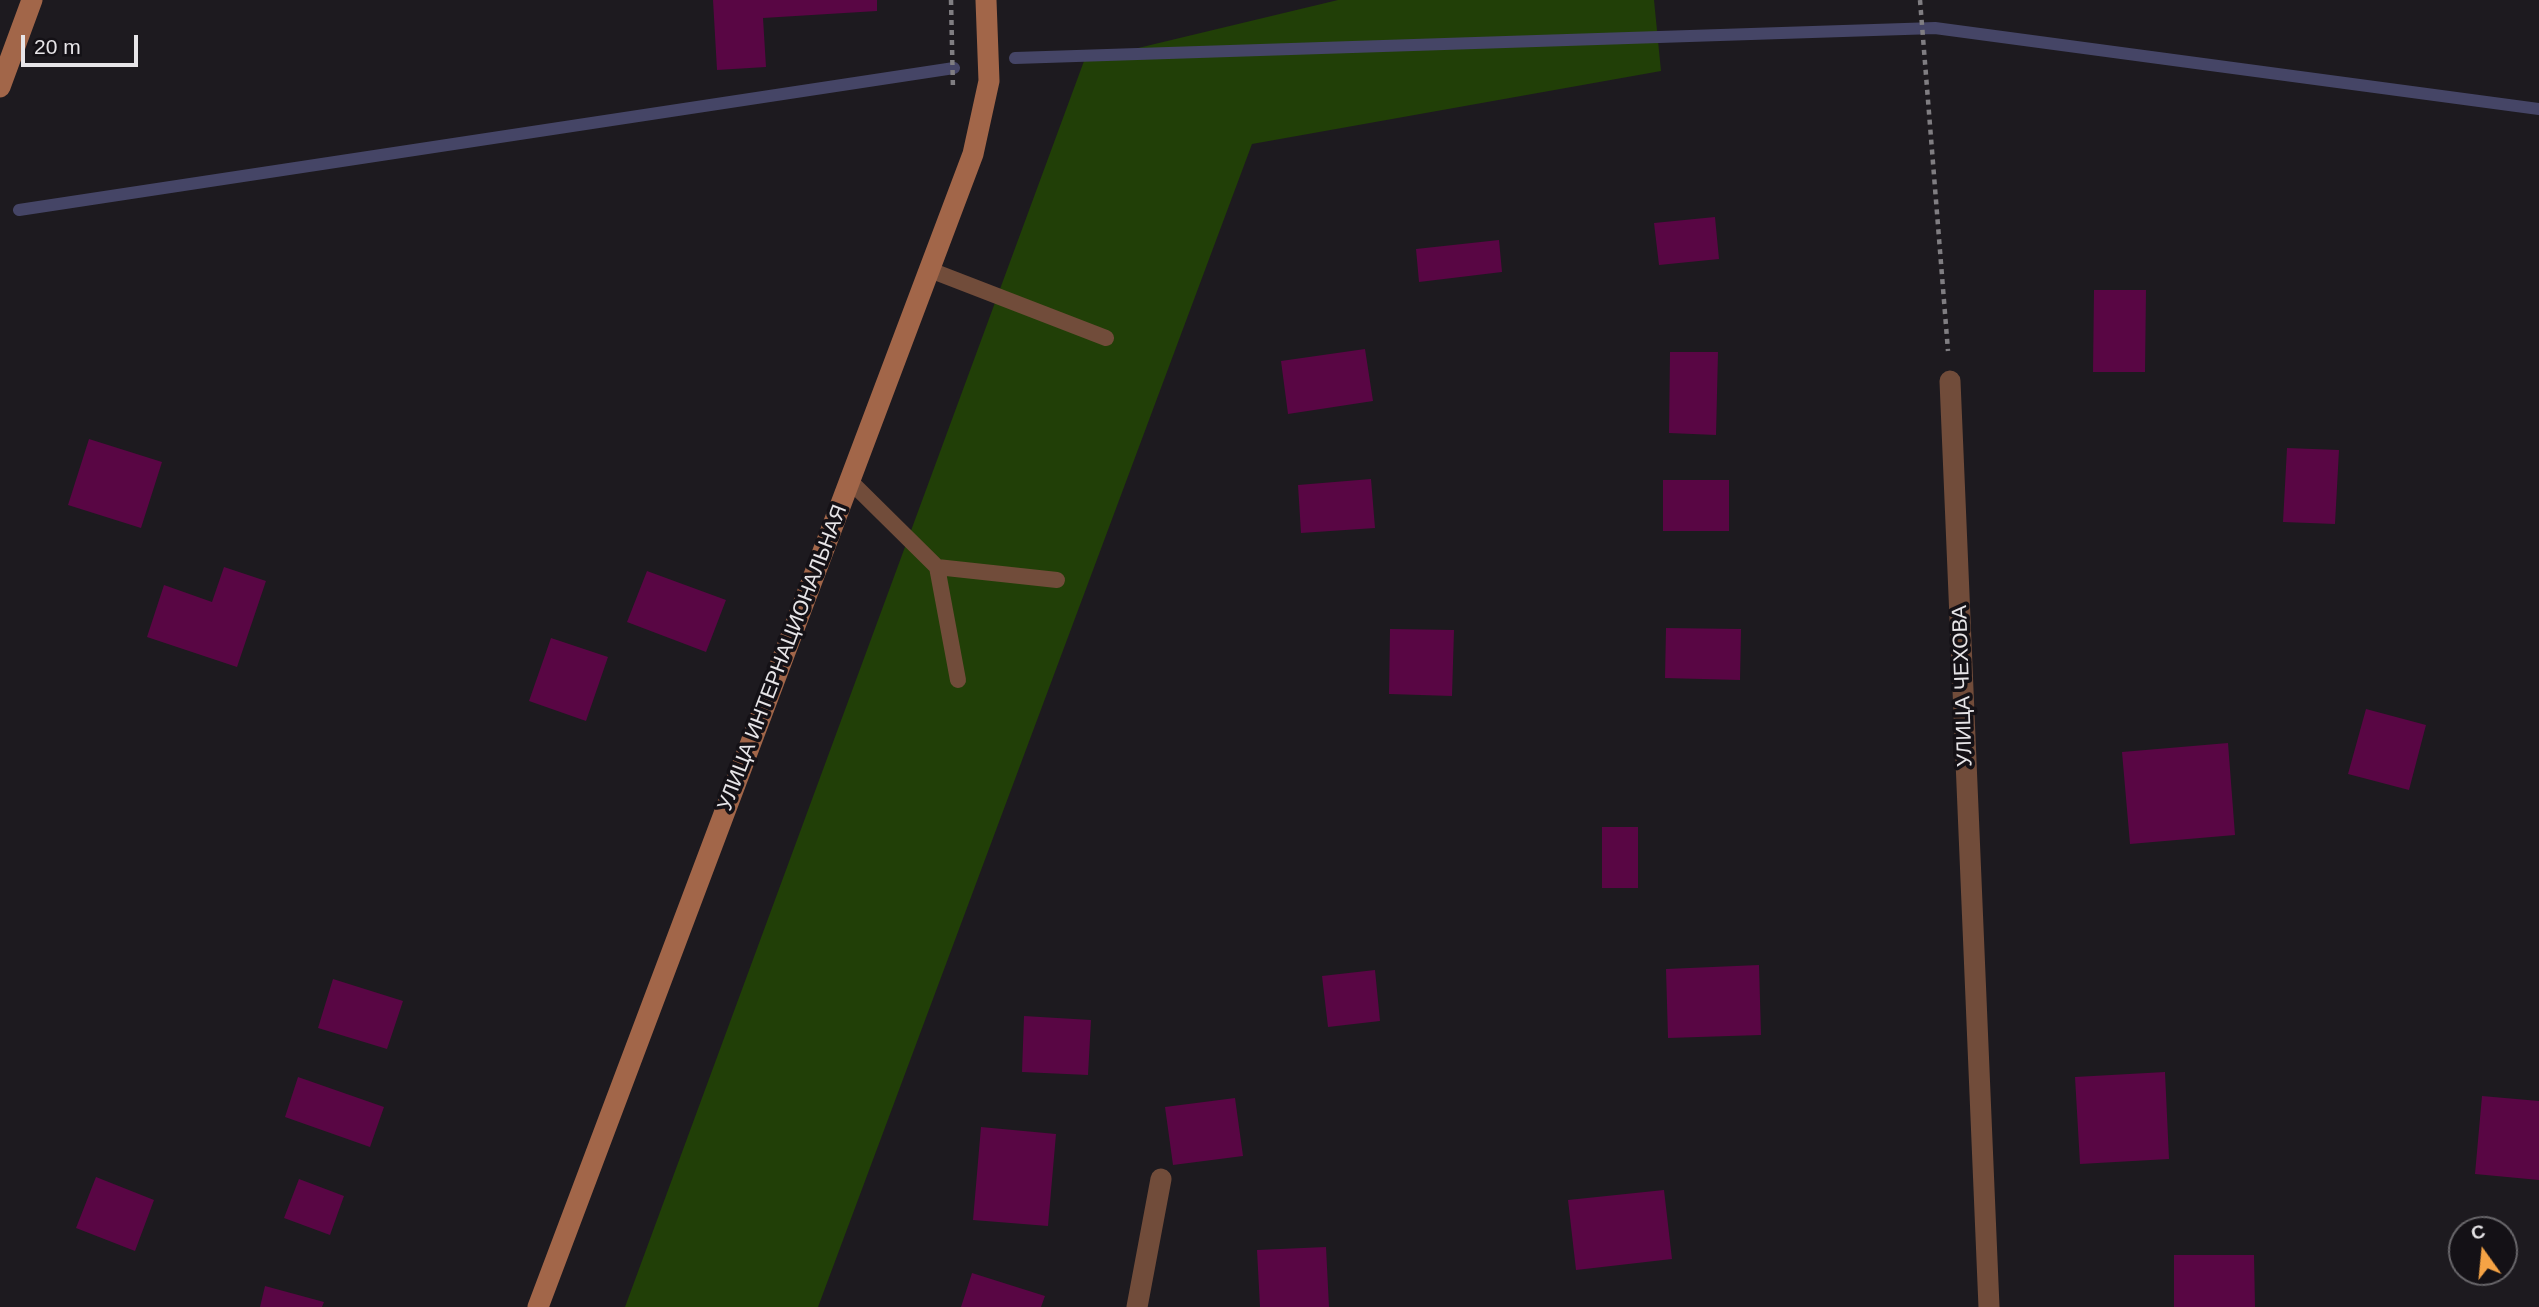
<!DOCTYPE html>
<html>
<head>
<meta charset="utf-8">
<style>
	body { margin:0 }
	#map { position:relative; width:2539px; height:1307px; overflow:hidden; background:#1d1a1f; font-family:Arial,sans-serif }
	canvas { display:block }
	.north { position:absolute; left:2448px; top:1216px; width:70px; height:70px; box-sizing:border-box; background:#141116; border:2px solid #68666a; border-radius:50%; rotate:345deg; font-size:19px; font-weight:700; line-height:28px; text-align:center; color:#e7e5e8 }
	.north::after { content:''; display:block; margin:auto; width:24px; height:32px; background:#f5a345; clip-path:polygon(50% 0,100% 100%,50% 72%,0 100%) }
	.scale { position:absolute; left:21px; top:35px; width:117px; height:32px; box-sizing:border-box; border:4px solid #e7e5e8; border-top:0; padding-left:9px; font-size:21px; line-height:24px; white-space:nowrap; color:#e7e5e8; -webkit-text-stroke:5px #141116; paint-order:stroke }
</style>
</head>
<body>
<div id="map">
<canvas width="2539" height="1307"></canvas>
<div class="north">С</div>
<div class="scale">20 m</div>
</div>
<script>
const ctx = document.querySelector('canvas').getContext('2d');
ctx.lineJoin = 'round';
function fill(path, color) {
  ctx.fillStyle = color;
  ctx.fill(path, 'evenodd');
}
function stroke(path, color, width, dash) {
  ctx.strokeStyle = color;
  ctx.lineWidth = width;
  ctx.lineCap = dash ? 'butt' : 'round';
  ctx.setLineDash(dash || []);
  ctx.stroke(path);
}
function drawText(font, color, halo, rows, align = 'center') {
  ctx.font = font + ' Arial,sans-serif';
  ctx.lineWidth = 7;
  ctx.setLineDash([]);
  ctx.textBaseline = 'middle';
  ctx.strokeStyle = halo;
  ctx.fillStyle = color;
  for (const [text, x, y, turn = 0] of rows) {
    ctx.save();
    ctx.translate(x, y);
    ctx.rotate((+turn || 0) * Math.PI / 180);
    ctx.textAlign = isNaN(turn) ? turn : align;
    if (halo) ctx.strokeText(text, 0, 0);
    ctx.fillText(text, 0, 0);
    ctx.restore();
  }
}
const green = new Path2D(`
	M1338,0h316l7,71 -409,73 -434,1163h-193l459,-1246z`);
const stream = new Path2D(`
	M1015,58l920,-30 604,81
	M19,210l935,-142`);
const building = new Path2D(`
	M713,0h164v11l-114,7 3,49 -49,3z
	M1715,217l4,42 -60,6 -5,-42z
	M1499,240l3,32 -83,10 -3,-33z
	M2094,290h52l-1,82h-52z
	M1365,349l8,52 -85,13 -7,-53z
	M1670,352h48l-2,83 -47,-2z
	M89,439l73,23 -21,66 -73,-23z
	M2287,448l52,2 -4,74 -52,-2z
	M1371,479l4,49 -74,5 -3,-48z
	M1663,480h66v51h-66z
	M224,567l42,14 -29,86 -90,-30 17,-52 48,17z
	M647,571l79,29 -20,52 -79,-30z
	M1666,628l75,1 -1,51 -75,-2z
	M1390,629l64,1 -2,66 -63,-2z
	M551,638l57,19 -22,64 -57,-20z
	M2366,709l60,16 -17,65 -61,-16z
	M2228,743l7,92 -105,9 -8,-92z
	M1602,827h36v61h-36z
	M1759,965l2,70 -93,3 -2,-69z
	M1375,970l5,51 -52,6 -6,-51z
	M333,979l70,22 -16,48 -69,-21z
	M1024,1016l67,4 -3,55 -66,-3z
	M2165,1072l4,87 -89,5 -5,-87z
	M298,1077l86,30 -14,40 -85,-30z
	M2482,1096l57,5v79l-64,-6z
	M1235,1098l8,58 -70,9 -8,-58z
	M981,1127l75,7 -8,92 -75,-6z
	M96,1177l58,23 -19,51 -59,-23z
	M299,1179l45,17 -14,39 -46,-17z
	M1664,1190l8,69 -96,11 -8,-70z
	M1326,1247l3,60h-69l-3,-57z
	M2174,1255h80l1,52h-81z
	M972,1273l73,23 -4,11h-80z
	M265,1286l59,16 -2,5h-62z`);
const path = new Path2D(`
	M951,0l2,90
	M1920,0l28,351`);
const lane = new Path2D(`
	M930,270l176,68
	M850,481l87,86 120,13
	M937,567l21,113`);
const street = new Path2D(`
	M1950,381l39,926
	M1137,1307l24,-128`);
const secondary = new Path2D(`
	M0,87l32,-87
	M538,1307l435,-1153 16,-73 -3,-81`);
const streetNames = [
	["УЛИЦА ИНТЕРНАЦИОНАЛЬНАЯ",783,658,-69],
	["УЛИЦА ЧЕХОВА",1963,686,-92]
];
fill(green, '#213f07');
stroke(stream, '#454566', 12);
fill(building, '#590644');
stroke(path, '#807e82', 4.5, [5, 5]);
stroke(lane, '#714c3a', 16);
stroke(street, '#714c3a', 21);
stroke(secondary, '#a26649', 21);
drawText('21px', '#e7e5e8', '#141116', streetNames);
</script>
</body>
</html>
